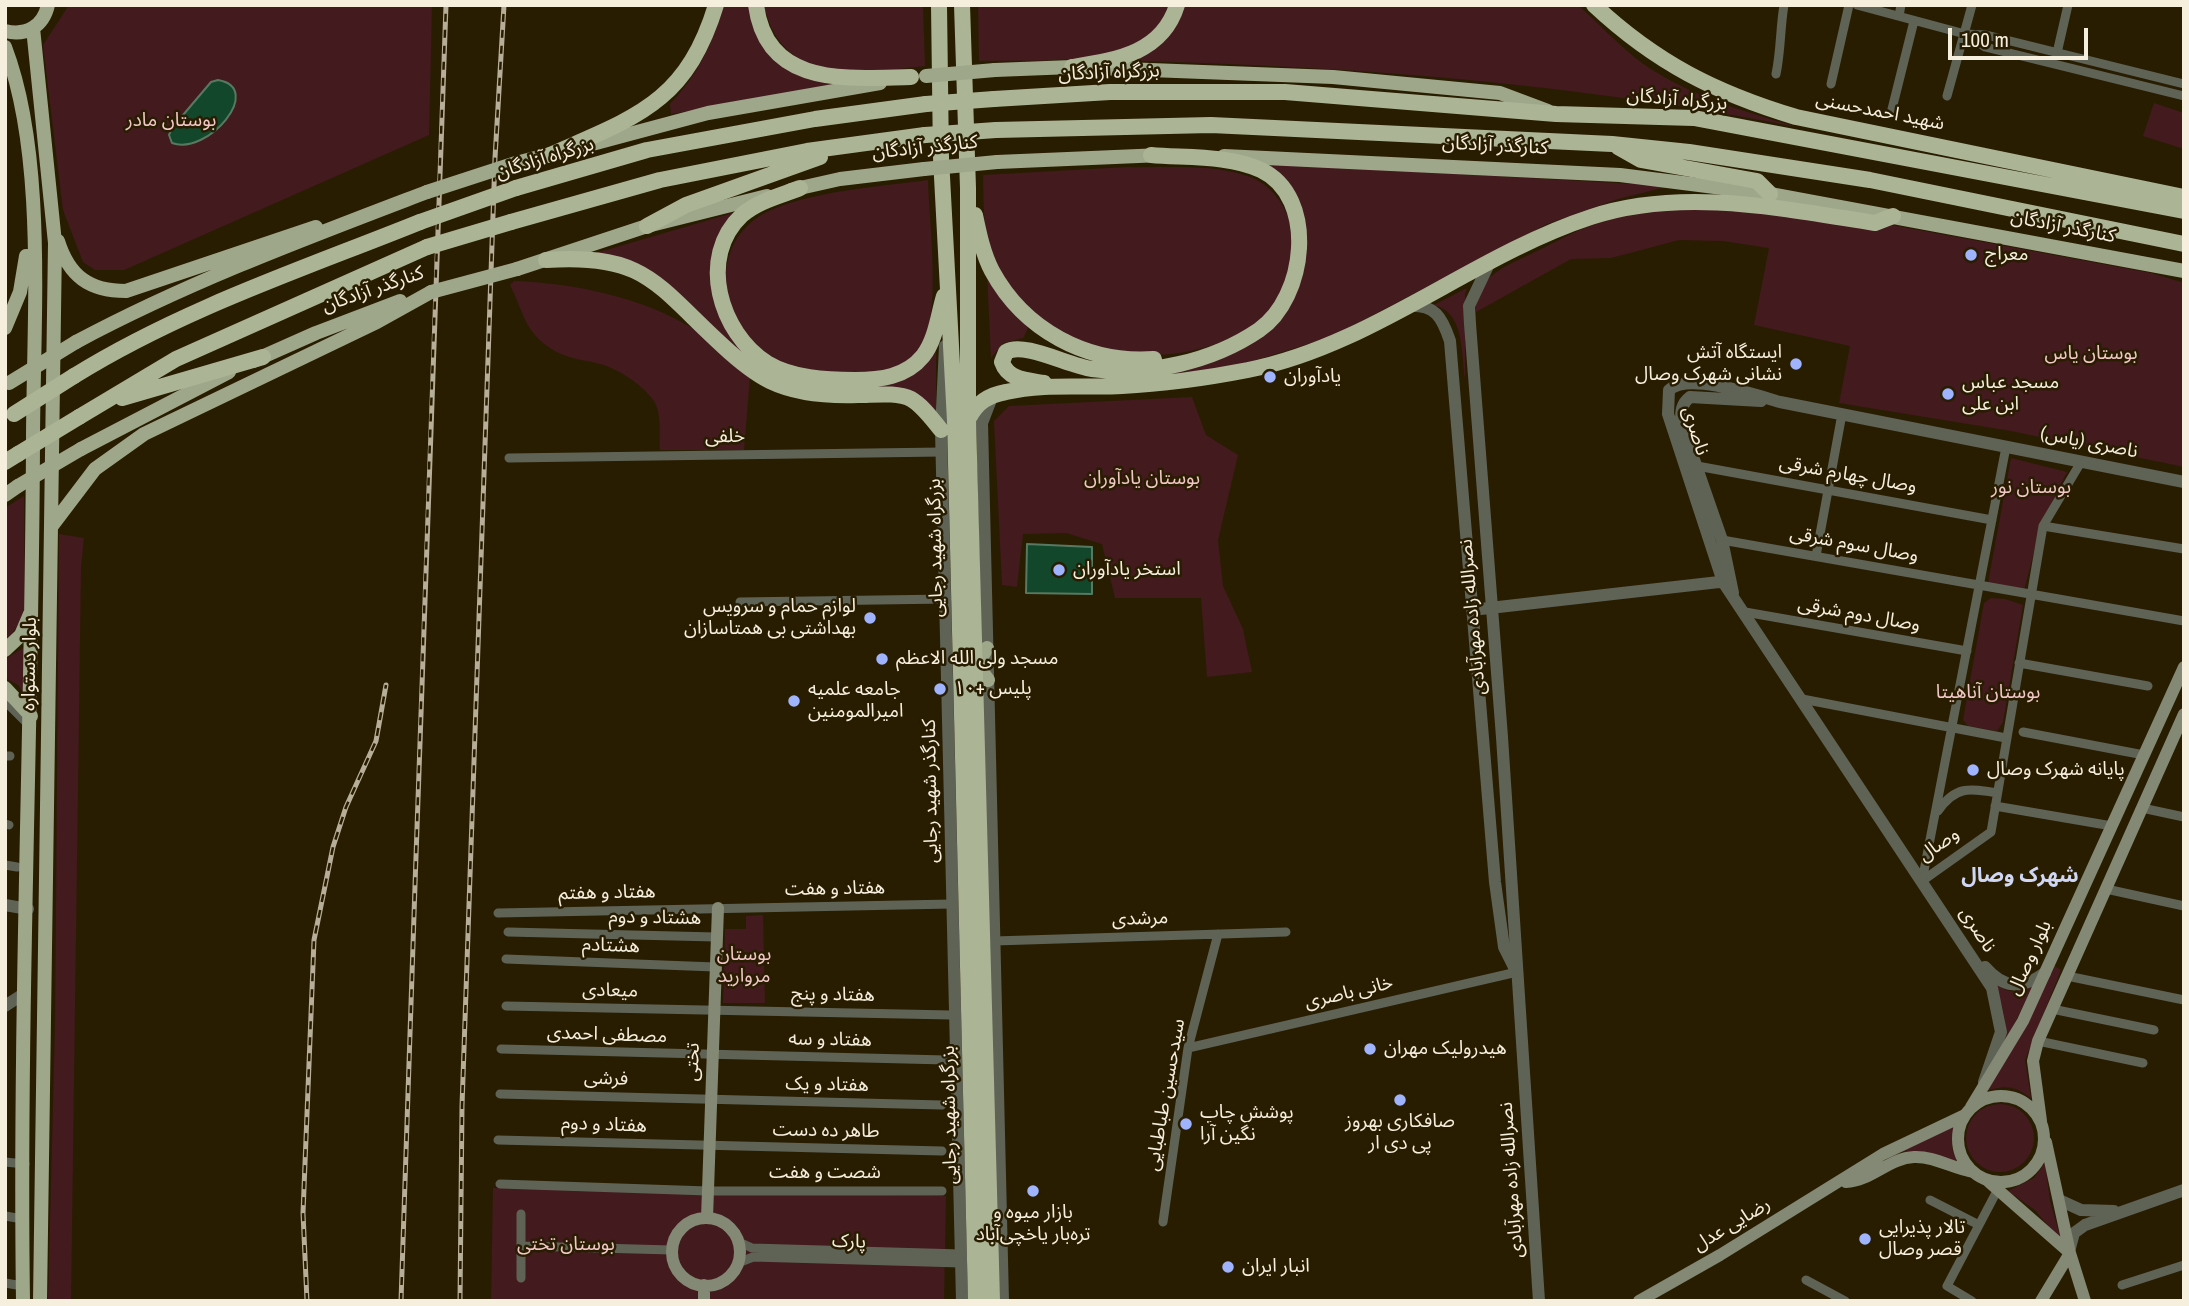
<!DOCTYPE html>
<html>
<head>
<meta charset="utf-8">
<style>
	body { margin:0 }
	#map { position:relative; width:2189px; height:1306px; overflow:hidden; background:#291d01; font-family:"Archivo Narrow",sans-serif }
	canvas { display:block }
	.frame { position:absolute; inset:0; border:7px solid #f6efde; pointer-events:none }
	.scale { position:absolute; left:1948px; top:28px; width:140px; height:32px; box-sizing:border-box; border:4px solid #f6efde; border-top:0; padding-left:9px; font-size:21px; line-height:24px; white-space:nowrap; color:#f6efde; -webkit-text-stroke:5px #291d01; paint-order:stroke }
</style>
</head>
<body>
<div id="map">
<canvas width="2189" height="1306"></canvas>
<div class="frame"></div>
<div class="scale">100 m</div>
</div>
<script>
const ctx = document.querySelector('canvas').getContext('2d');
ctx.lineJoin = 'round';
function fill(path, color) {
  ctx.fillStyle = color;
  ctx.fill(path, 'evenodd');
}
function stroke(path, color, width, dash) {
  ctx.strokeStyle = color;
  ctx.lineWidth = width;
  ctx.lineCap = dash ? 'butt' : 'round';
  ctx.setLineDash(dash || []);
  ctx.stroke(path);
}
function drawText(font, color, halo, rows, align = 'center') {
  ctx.font = font + ' "Archivo Narrow","Noto Sans Arabic",sans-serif';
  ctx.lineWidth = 5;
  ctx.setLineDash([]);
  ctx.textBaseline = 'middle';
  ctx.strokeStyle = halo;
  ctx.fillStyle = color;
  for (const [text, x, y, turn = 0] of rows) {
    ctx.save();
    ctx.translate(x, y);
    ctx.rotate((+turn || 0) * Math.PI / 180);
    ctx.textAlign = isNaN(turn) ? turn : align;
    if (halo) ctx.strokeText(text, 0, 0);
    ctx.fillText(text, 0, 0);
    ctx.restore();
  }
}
const green = new Path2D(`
	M69,5h363l-3,130 -305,135h-29l-12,-8 -20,-52 -20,-165z
	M724,5h27l42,65 75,11 -197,33 -1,-10c28,-29 42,-60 54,-99z
	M764,5h159l2,61c-65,7 -143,21 -161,-61z
	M978,5h190c-3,11 -13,30 -23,36 -40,24 -120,19 -166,20z
	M1182,5h396c19,17 37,36 56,52 48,37 106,53 163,70 -218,-43 -442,-61 -665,-66z
	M2154,103l30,10v36l-41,-13z
	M1265,163l405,23 -52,13 -71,25 -216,113 -88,27 -36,7 -76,5 38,-6 115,-55c42,-64 14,-95 -19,-152z
	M1128,167c37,1 80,-3 116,8 23,6 40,26 46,48 5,16 3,31 -1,47 -2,8 -3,18 -8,25 -37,62 -146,74 -208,46 -30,-14 -56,-40 -73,-68 -18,-29 -16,-65 -17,-98z
	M928,180c1,42 13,128 -5,164 -10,21 -32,25 -53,28 -30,4 -66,2 -94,-11 -58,-28 -72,-118 -9,-149 39,-20 116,-26 161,-32z
	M1719,206l20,6 147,12 265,49 33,10v184l-173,-36 -172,-28 11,-57 -96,-21 15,-77 -46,-7 -44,-1 -68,18 -40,1 -95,53c-5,-33 30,-46 55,-58 18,-8 35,-19 54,-26 42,-17 89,-20 134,-22z
	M733,213l-8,14 -10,34 34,94 124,29 63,-39v68l-17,-16 -160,-28 -105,-96 -20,-10 -38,-10z
	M987,274l42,52 -6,12 -20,5 -12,15z
	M514,281c59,2 127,16 178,47 21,14 39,32 58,49l-6,73h-84c-1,-15 2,-36 -6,-49 -12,-17 -38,-34 -58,-38 -16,-4 -32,-5 -46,-15 -26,-17 -27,-38 -40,-63z
	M1467,288l-2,6v85c-4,-25 0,-67 -31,-74z
	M1192,397l14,38 32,20 -20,85 5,46 20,43 9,43 -45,5 -6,-79h-86l-13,-54 -36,-11 -43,1 -6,53 -15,-2 -8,-164 15,-15z
	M2011,458l56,14 -25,49 -18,69 -36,-7z
	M24,496l1,119 -20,28v-135z
	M59,534l25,4 -3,30 -10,733h-23l7,-276z
	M1991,598l14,1 18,6 -20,117 -6,9 -29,-5 -5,-6 21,-117z
	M25,647l-1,47 -6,-9 -13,-7v-19z
	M763,915l2,88h-42l2,-74h21v-13z
	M2055,966l6,4 -36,90 6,38c-17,-13 -26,-13 -46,-7z
	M1992,981c16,14 26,13 43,1l-31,63c4,-25 -1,-41 -12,-64z
	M1966 1138a34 34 0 1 1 68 0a34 34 0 1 1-68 0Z
	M1954,1124l-2,25 6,15 -46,-13 -11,1z
	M2045,1163l5,38 12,42 -27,-33 -27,-19 26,-13z
	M493,1188l453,8 -2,105h-453z`);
const water = new Path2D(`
	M218,80c47,8 -10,76 -46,63l-3,-8 3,-7 39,-46z
	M1027,544l65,3v47l-66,-1z`);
const minor = new Path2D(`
	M1857,5l108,29 21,1 198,49
	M1899,16l2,-11
	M1967,35l18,12 199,49
	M2057,53l11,-48
	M1776,74c5,-24 4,-45 8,-69
	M1831,84l18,-79
	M1947,96l25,-91
	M1892,109l22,-88
	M509,458l433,-6
	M1697,466l295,54
	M2043,526l141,23
	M1722,540l462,81
	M1816,556l26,-142
	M740,602l207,-3
	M1745,612l222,39
	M2019,663l129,23
	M1802,699l204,39
	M5,701l25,25
	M2023,732l121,23
	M5,756h5
	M1995,806l117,20
	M2142,808l42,9
	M1938,811c17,-25 31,-23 59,-18
	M5,824l4,1
	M5,865l12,2
	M1922,881l69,-49 52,-306 38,-64
	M1922,881l84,-434
	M2106,889l78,17
	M498,913l454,-9
	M508,932l208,5
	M994,941l292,-9
	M506,959l209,8
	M2067,976l117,24
	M506,1006l445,9
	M2052,1009l102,21
	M2038,1041l105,22
	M1188,1048l329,-76
	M501,1049l445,11
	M500,1094l442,11
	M498,1140l444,11
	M5,1162l20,2
	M500,1184l208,7h234
	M1930,1200l49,25
	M5,1216l18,3
	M1163,1222l25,-174 30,-114
	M739,1242l13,6 209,6
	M523,1246l149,4
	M738,1263l15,-6 208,6
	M521,1278v-64
	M1806,1280l39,21
	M5,1283l18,3
	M2122,1285l62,-20
	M1972,1301l-25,-15 51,-97`);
const tertiary = new Path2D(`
	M1489,264l-20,42 1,18 32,413 37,564
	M1408,306c27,-2 34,11 42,35l45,541 9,65 11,22
	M945,346l-4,84 21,871
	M992,397l-10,26 21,878
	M1733,593l-11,-53 -41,-118c0,-11 0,-18 9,-25l71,4
	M1472,610l256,-29
	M5,905l23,4
	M1985,967c18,21 36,23 60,6
	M5,1006l20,-13
	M1984,1082l17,-50 -9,-44 -269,-406 -55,-168 1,-24c19,-18 87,5 111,12l404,80
	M2059,1200l22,10 33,1
	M2070,1248l4,-15 11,-8 99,-35`);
const secondary = new Path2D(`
	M1958 1139a43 43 0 1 1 86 0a43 43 0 1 1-86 0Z
	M1971,1107l52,-86 161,-354
	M2041,1121l-8,-60 5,-20 146,-327
	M2046,1142l24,111 15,48
	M1846,1182c25,-1 43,-24 68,-25 20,-1 40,12 59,15
	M1989,1182l81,71
	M707,1218l11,-310
	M672 1252a34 34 0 1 1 68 0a34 34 0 1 1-68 0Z
	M704,1301v-16
	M1639,1301l81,-46 163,-101 82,-39
	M2041,1301l29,-48`);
const primary = new Path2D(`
	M33,28l22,215 -15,1058
	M5,31c21,5 38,-4 43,-26
	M5,47c42,110 28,276 28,395 -1,286 -14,573 -10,859
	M995,70l77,-3 261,10 167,16 48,18
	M581,147l127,-34 172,-30
	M1224,156l396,19 150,19 414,77
	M997,162l165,-7
	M516,163l42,-11
	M791,190l49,-11 84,-10
	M58,241c11,35 31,50 68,50l190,-64
	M517,269l130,-43 120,-30
	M5,328l15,-36 6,-36
	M76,342c112,-60 233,-105 351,-150
	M253,361l63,-28 84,-32
	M81,449l148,-77
	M5,495l13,-9
	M51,527l44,-58 49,-35 233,-112 54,-30
	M987,648l-10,17 11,15
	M5,650l16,-15 9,-21
	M5,688l26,28`);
const trunk = new Path2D(`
	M756,5c11,84 94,73 155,72
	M939,5l2,153 14,263 21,880
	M962,5l6,183v232l24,881
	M1594,5c62,58 122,88 202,112l388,80
	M1072,67c43,-7 90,-13 105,-62
	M994,99l116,-7h175l271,22 138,4 490,93
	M996,130l215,-5 401,19 77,8 181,28 314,64
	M1618,147l23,13 116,21 13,13
	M550,155c86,-38 136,-52 166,-150
	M516,188l131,-38 168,-31 111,-15
	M800,188c-20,8 -42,13 -58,27 -45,42 -22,118 25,148 25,15 59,17 88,17 25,0 51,-3 68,-24 13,-17 15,-40 21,-60
	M975,215c4,19 8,39 17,56 32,59 95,93 162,88
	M511,222l149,-42 147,-29 118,-16
	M647,226l39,-21 134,-48
	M546,260c100,-7 110,25 177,86 14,13 29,26 47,35 27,13 59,15 88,14 16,0 39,-3 53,4 12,7 21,20 30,31
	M74,376c108,-67 229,-107 346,-154
	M1044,383c-17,-3 -36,-3 -42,-21l4,-10c17,-11 63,14 86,17 56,7 120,-7 167,-39 47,-32 59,-133 2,-160 -32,-15 -75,-12 -110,-15
	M122,398l141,-41
	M79,417l97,-58 251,-112
	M969,418c8,-16 20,-23 37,-26 37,-9 78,-4 116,-6 43,-2 85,-8 126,-16 125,-25 224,-114 343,-153 91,-30 193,-8 284,6l18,-7
	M5,462l13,-8`);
const rail = new Path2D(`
	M307,1301l-4,-88 11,-273 19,-93 13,-40 30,-66 10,-56
	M401,1301c15,-432 28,-864 45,-1296
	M460,1301l2,-195 33,-948 9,-153`);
const primaryBridge = new Path2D(`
	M926,76l69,-6
	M924,169l73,-7
	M427,192l89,-29
	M431,292l86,-23
	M9,383l67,-41
	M18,486l63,-37`);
const trunkBridge = new Path2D(`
	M926,104l68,-5
	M925,135l71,-5
	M420,222l96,-34
	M427,247l84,-25
	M14,414l60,-38
	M18,454l61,-37`);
const markers = [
	[1971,255,7,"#a0b3fd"],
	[1796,364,7,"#a0b3fd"],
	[1270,377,7,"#a0b3fd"],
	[1948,394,7,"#a0b3fd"],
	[1059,570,7,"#a0b3fd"],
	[870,618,7,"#a0b3fd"],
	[882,659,7,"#a0b3fd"],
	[940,689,7,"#a0b3fd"],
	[794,701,7,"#a0b3fd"],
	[1973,770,7,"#a0b3fd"],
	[1370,1049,7,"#a0b3fd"],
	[1400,1100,7,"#a0b3fd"],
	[1186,1124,7,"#a0b3fd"],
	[1033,1191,7,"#a0b3fd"],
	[1865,1239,7,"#a0b3fd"],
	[1228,1267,7,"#a0b3fd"]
];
const streetNames = [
	["بزرگراه آزادگان",1109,73,-2],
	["بزرگراه آزادگان",1677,100,5],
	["شهید احمدحسنی",1880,112,11],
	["کنارگذر آزادگان",1495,146,3],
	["کنارگذر آزادگان",925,148,-6],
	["بزرگراه آزادگان",545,159,-17],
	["کنارگذر آزادگان",2063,227,11],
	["کنارگذر آزادگان",373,290,-19],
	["ناصری",1695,431,73],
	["خلفی",725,437,-1],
	["ناصری (یاس)",2089,443,11],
	["وصال چهارم شرقی",1848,475,10],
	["وصال سوم شرقی",1854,545,10],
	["بزرگراه شهید رجایی",936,548,-91],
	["وصال دوم شرقی",1859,615,10],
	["نصرالله زاده مهرآبادی",1473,617,-95],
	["بلوار دستواره",30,664,-89],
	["کنارگذر شهید رجایی",931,791,-91],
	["وصال",1939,845,-35],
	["هفتاد و هفت",835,889,-1],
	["هفتاد و هفتم",607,893,-1],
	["هشتاد و دوم",655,918,1],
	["مرشدی",1140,919,-2],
	["ناصری",1977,930,57],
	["هشتادم",611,946,2],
	["بلوار وصال",2030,958,-65],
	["میعادی",610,991,1],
	["خانی باصری",1349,993,-13],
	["هفتاد و پنج",833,995,1],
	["مصطفی احمدی",607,1035,2],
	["هفتاد و سه",830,1040,1],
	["تختی",693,1062,-88],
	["فرشی",606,1079,2],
	["هفتاد و یک",827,1085,1],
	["سیدحسین طباطبایی",1166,1095,-80],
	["بزرگراه شهید رجایی",950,1115,-91],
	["هفتاد و دوم",604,1125,2],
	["طاهر ده دست",826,1131,1],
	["شصت و هفت",825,1173],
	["نصرالله زاده مهرآبادی",1512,1180,-94],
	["رضایی عدل",1732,1225,-31],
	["پارک",849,1242,2]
];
const parkNames = [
	["بوستان مادر",171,121],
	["بوستان یاس",2091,354],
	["بوستان یادآوران",1142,479],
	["بوستان نور",2031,488],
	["بوستان آناهیتا",1988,693],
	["بوستان",744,955],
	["مروارید",744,977],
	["بوستان تختی",566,1245]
];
const poiNames = [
	["معراج",1985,255],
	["ایستگاه آتش",1782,353,"right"],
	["نشانی شهرک وصال",1782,375,"right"],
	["یادآوران",1284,377],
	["مسجد عباس",1962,383],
	["ابن علی",1962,405],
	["استخر یادآوران",1073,570],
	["لوازم حمام و سرویس",856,607,"right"],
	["بهداشتی بی همتاسازان",856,629,"right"],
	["مسجد ولی الله الاعظم",896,659],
	["پلیس +۱۰",954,689],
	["جامعه علمیه",808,690],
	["امیرالمومنین",808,712],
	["پایانه شهرک وصال",1987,770],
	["هیدرولیک مهران",1384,1049],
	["پوشش چاپ",1200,1113],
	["نگین آرا",1200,1135],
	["صافکاری بهروز",1400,1122,"center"],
	["پی دی ار",1400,1144,"center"],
	["بازار میوه و",1033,1213,"center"],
	["تره‌بار یاخچی‌آباد",1033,1235,"center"],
	["تالار پذیرایی",1879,1228],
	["قصر وصال",1879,1250],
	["انبار ایران",1242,1267]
];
const neighbourhoodNames = [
	["شهرک وصال",2020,876]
];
fill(green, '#431a1e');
fill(water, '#13472b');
stroke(water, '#577961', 2);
stroke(minor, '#5f6356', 9);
stroke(tertiary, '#5f6356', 12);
stroke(secondary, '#838974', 12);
stroke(primary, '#9fa78b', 14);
stroke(trunk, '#acb496', 16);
stroke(rail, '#b6ae99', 5);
stroke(rail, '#291d01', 2.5, [8]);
stroke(primaryBridge, '#9fa78b', 14);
stroke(trunkBridge, '#acb496', 16);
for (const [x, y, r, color] of markers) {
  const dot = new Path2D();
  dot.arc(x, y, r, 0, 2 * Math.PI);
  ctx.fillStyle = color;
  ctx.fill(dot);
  stroke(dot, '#291d01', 2.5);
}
drawText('19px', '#f6efde', '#291d01', streetNames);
drawText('19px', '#f2c7c8', '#291d01', parkNames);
drawText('19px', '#f6efde', '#291d01', poiNames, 'left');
drawText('bold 21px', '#cfd7f4', '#291d01', neighbourhoodNames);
</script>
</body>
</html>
